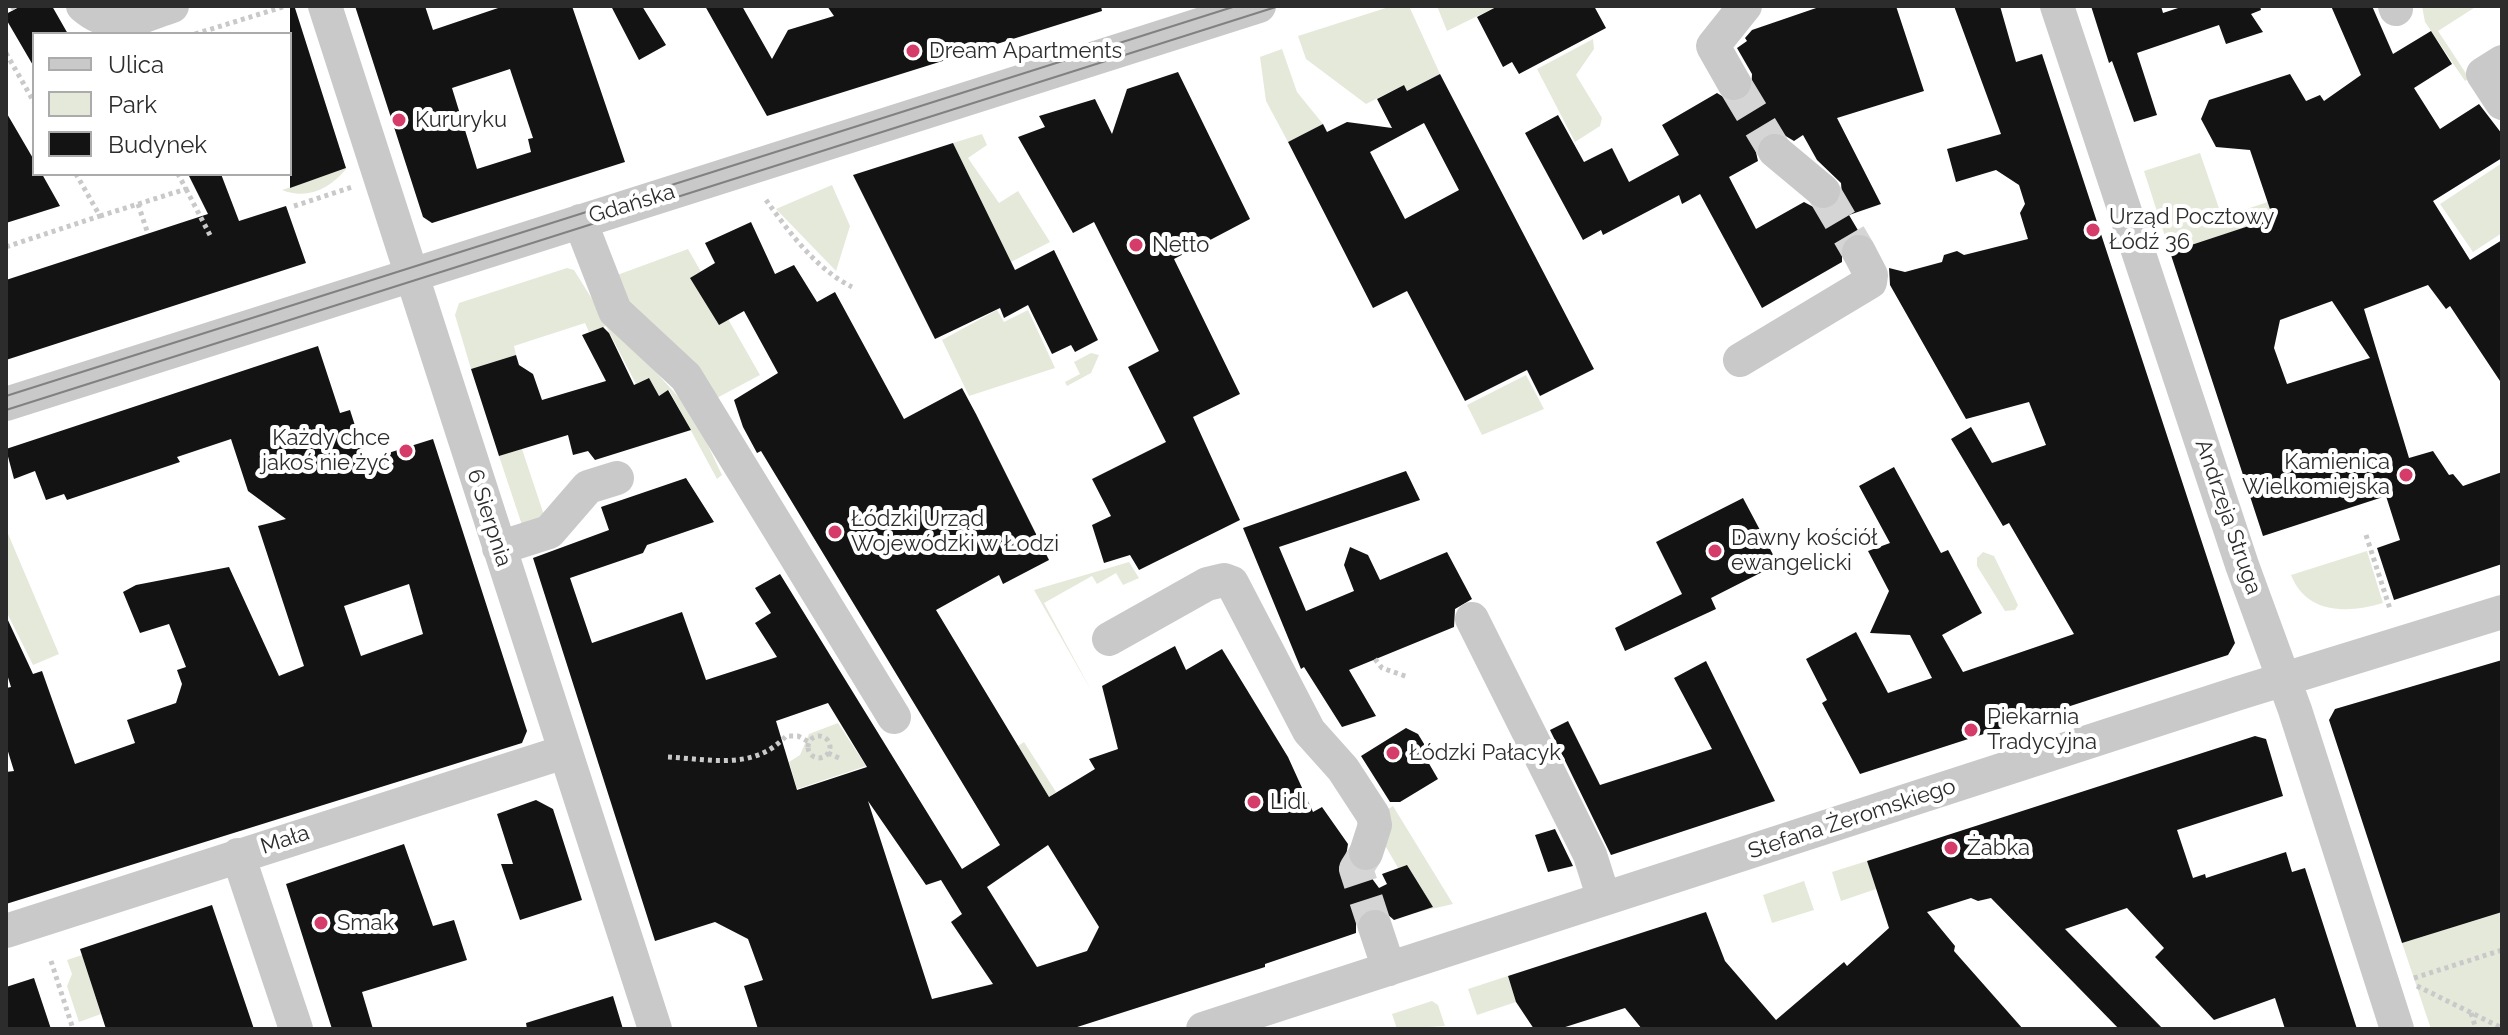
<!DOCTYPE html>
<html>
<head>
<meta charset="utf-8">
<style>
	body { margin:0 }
	#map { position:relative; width:2508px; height:1035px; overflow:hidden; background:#fff; font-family:Raleway,sans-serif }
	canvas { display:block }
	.frame { position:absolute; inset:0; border:8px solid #2c2c2c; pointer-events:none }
	.legend { position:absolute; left:32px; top:32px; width:260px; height:144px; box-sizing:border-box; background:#fff; border:2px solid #ababab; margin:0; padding:10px 14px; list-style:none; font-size:24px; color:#2c2c2c }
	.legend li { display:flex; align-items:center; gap:16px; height:40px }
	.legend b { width:40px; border:2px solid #ababab }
</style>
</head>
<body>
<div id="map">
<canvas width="2508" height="1035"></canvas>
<div class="frame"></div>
<ul class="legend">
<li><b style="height:10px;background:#c9c9c9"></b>Ulica</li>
<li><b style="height:22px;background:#e5e9da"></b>Park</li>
<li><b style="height:22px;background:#131313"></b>Budynek</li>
</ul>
</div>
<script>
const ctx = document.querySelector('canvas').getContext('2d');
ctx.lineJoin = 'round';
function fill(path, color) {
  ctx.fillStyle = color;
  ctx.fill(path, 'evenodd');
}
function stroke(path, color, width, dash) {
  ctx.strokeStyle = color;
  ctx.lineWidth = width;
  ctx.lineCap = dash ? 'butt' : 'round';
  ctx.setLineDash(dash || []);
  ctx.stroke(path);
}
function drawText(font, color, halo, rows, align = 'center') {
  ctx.font = font + ' Raleway,sans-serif';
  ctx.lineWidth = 8;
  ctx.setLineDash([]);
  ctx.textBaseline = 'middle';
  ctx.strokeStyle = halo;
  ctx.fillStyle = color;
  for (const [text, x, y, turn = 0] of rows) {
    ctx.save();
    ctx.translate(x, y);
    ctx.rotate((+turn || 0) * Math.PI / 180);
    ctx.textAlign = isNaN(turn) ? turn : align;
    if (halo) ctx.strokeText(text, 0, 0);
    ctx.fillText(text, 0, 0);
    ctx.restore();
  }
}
const green = new Path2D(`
	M1392,6h17l31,68 -33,17 -3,-6 -38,19 -60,-45 -8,-23z
	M1437,6h61l-51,25z
	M2422,6h55l-39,25 31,47 -4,3 -40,-59z
	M1593,39l1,10 -18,26 26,43 -2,8 -25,16 -38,-73z
	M1282,49l15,43 26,32 -35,18 -22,-41 -6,-44z
	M982,134l5,11 -19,13 31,45 19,-12 32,51 -39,20 -58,-119z
	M2200,153l22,64 46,-15 5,16 -103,34 -26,-81z
	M2502,163v70l-29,19 -33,-48z
	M347,168c-17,21 -40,32 -65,22z
	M832,185l18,41 -14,45 -60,-62z
	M688,249l72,126 -47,25 -104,-122z
	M567,268l7,2 23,37 95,105 30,63 -5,4 -48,-89 -11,6 -10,-18 -12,6 -30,-58 -17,6 -4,-9 -71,23 2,9 -45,14 -16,-54 4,-12z
	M997,310l7,12 24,-12 27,58 -86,28 -27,-56z
	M1091,353l8,2 -8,18 -24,13 -2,-4 15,-8 -6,-12z
	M1526,375l18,34 -62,26 -15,-30z
	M522,449l25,75 -23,7 -25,-75z
	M6,529l53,125 -26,11 -27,-54z
	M2367,551l16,52c-35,11 -77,11 -92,-28z
	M1983,552l11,4 24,49 -3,5 -10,1 -28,-45v-8z
	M1129,562l10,16 -16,7 -7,-12 -19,11 -5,-8 -48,27 48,89 -58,-102z
	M838,723l28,43 -69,23 -8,-27 11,-7 9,-21z
	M1024,742l32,50 -7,5 -31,-51z
	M1393,806l60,98 -39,9 -17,-47 -11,-19 1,-37z
	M1867,861l9,28 -35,12 -9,-29z
	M1804,881l10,29 -42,13 -9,-28z
	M2502,912v117h-71l-29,-86z
	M82,955l19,59 -22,8 -12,-36 5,-12 -5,-14z
	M1508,976l8,26 -39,13 -9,-26z
	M1432,1001l6,4 7,21 -48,3 -5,-15z`);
const building = new Path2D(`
	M21,6h31l16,28h-34v33l-28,-48v-5z
	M355,6h70l8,24 71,-24h68l53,156 -193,61 -9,-6zM510,69l23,69 -5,1 3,13 -54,17 -25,-81z
	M611,6h31l24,39 -27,15z
	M705,6h37l30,53 16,-29 46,-14 -7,-10h274l1,5 -335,105z
	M1498,6h96l12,22 -87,46 -7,-12 -9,5 -26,-50z
	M1822,6h74l28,85 -87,27 44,86 -32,11 10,17 -17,10v20l-80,46 -62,-114 -18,10 -3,-9 -76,40 -2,-5 -18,10 -58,-107 33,-18 26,47 28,-14 17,34 50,-27 -17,-30 55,-32 16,10 18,-9 1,-20 -15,-26 10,-7 -2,-3 7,-8zM1779,132l15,9 9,-6 14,25 24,23 1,12 -11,14 -12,1 -15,-8 -48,27 -27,-52 29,-16 -3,-13 5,-10z
	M1954,6h46l16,56 26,-8 193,589 -7,12 -368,119 -38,-71 5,-3 -21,-41 50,-27 32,61 44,-15 -22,-43 -40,-2 19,-42 -21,-40 22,-8 -31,-57 35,-19 47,86 7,-3 34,63 -40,22 21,37 111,-38 -65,-111 -6,3 -52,-87 20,-12 21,36 54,-18 -17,-43 -63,17 -76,-134 -1,-17 16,4 37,-10 2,-7 13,-4 7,4 64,-16 -8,-26 5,-9 -6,-19 -23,-15 -40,12 -9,-33 54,-15z
	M2091,6h70l2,7 21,-7h76l1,4 -10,4 12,18 -37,12 -7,-19 -82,28 20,62 -23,7 -22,-61 -3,2z
	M2331,6h41l21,48 38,-23 21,33 -38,24 26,41 39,-25 23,30v24l-69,43 37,59 32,-20v144l-52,-78 -4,3 -18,-24 -64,24 45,149 24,-7 16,24 4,-1 10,12 39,-14v92l-108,36 -17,-52 23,-8 -14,-44 -123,40 -93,-284 103,-34 -23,-68 -34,-3 -15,-28 8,-19 81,-26 16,27 14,-6 4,6 37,-26zM2332,301l38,57 -83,26 -13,-36 6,-28z
	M290,8h5l51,160 -56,20z
	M1178,72l72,147 -76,40 66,135 -47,23 47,103 -101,50 -9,-15 -26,8 -12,-38 19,-9 -19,-37 74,-37 -38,-75 31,-16 -65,-129 -21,11 -55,-96 27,-10 -6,-11 56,-17 17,35 15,-45z
	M1440,74l154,295 -54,27 -13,-26 -62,31 -58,-110 -34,17 -85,-166 35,-18 4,8 20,-10 45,6 -15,-29 27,-14 3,6zM1424,123l35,67 -54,29 -35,-67z
	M6,112l28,48v14h8l18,32 -54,17z
	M953,143l62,127 39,-20 44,90 -23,12 -4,-7 -19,9 -24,-49 -24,13 -4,-10 -65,31 -82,-164z
	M188,174h33l18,47 47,-15 20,57 -300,97v-80l202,-66z
	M751,222l24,52 19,-9 23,37 18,-10 69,127 58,-31 14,26 73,146 -46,24 -4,-9 -63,35 113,187 46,-28 -6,-10 29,-10 -16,-63 73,-40 11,24 36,-21 66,108 25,55 9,-5 26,37 -2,12 5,10 17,7 11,15 8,-4 -5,-10 25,-9 26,42 -39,13 -14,-12h-12l-12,14v11l-91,31v3l-194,62h-313l-14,-43 19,-6 -15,-41 -33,-17 -60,19 -122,-383 76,-28 -8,-23 85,-29 28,44 -67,23 -4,8 -73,25 22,65 90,-31 24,68 71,-23 -22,-34 16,-10 -16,-25 25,-14 182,295 38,-24 -239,-394 -4,2 -14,-26 -9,-27 44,-27 -34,-62 -25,14 -29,-47 25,-15 -10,-20zM828,703l39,64 -70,23 -21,-69zM868,801l58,84 15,-5 21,34 -11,8 42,62 -61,15zM1048,845l51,82 -12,24 -50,16 -50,-80z
	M603,327l6,6 25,52 15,-7 10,18 9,-6 23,40 -96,30 -7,-9 -15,4 -5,-20 -69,21 -28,-87 45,-14 3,10 14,9 9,26 64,-19 -24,-46z
	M318,346l22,67 10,-3 16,50 67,-21 94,292 -5,12 -516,161v-132l8,-1 -8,-26v-57l5,-1 -5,-16v-55l27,58 9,-3 33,93 60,-21 -8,-23 49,-17 6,-19 -5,-14 9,-3 -17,-43 -29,9 -17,-41 13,-7 93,-18 50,109 25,-10 -46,-140 28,-7 -38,-28 -17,-52 -54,18 3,5 -113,38 -3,-6 -18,6 -11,-29 -21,8 -8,-30zM409,584l14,50 -62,22 -17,-50z
	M1406,471l14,29 -141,47 27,64 48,-20 -10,-26 6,-18 18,8 12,25 67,-28 25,47 -17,10 -1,18 -105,43 27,46 -34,11 -38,-60 -3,2 -58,-141z
	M1743,498l35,66 -67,34 5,11 -91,42 -10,-23 67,-34 -26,-52z
	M2502,660v252l-100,31 -73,-223 6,-11z
	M1706,661l69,140 -164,54 -61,-125 18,-9 32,64 112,-36 -38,-71z
	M1406,728l12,6 11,18 -5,3 14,24 -38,23h-10l-29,-46z
	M2255,736l11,3 17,57 -106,34 16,48 12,-4 1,4 80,-26 6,20 13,-4 52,161h-72l-10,-31 -61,22 -59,-63 9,-9 -37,-40 -62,21 98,100h-44l-128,-131 -13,3 -7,-3 -44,14 28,34 -1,5 69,78h-381l-17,-21 -66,21h-25l-18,-27 -8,-26 198,-64 19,49 51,59 68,-58 3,4 42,-38 -22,-67z
	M536,800l17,9 29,91 -62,20 -19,-56h12l-16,-50z
	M1555,829l18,37 -25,6 -13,-37z
	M404,844l29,82 21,-6 13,40 -105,32 11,37h-41l-46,-145z
	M212,905l42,124h-148l-26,-80z
	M34,978l17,51h-45v-42z
	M613,996l10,33h-96l-1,-6z`);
const minorTunnel = new Path2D(`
	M1734,83l41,68
	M1823,191l36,61
	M1366,853l-10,16 19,58`);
const path = new Path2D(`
	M12,6l3,4
	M195,34l91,-28
	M6,53l28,49
	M186,189l25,48
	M766,200c23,32 50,69 86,87
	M138,204l10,30
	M294,206l58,-19
	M100,216l86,-27 -8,-15
	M6,247l94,-31 -24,-42
	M2366,535l24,74
	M1375,659l7,9 26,9
	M808 747a11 11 0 1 1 22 0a11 11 0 1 1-22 0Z
	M828,753l13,6
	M668,757c41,2 86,14 118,-21h12l11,6
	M51,961l22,68
	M2414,978l88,-28
	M2417,986l85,42
	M2471,1013l5,16`);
const minor = new Path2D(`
	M83,6c31,27 55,11 89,0
	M325,6l330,1023
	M2057,6l185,559 53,145 102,319
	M2395,6l1,3
	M2502,62l-19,12 19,29
	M1734,83l-21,-37 32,-40
	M1775,151l48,40
	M580,221l35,90 71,66 208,340
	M1740,360l130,-78 1,-7 -12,-23
	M6,404l1253,-398
	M499,548l50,-16 39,-45 29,-9
	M1472,619l118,236 14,44
	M1109,639l98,-55 17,-4 8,3 77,148 34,38 30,46 2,10 -9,28
	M238,855l58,174
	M1375,927l14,42
	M6,931l558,-179
	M1203,1029l1036,-336 263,-81`);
const tram = new Path2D(`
	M6,396l1230,-390
	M6,410l1273,-404`);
const markers = [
	[913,51,8,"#d53c6a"],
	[399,120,8,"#d53c6a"],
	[2093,230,8,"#d53c6a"],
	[1136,245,8,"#d53c6a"],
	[406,451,8,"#d53c6a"],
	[2406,475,8,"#d53c6a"],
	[835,532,8,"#d53c6a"],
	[1715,551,8,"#d53c6a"],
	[1971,730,8,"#d53c6a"],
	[1393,753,8,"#d53c6a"],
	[1254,802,8,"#d53c6a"],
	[1951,848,8,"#d53c6a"],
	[321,923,8,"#d53c6a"]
];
const poiNames = [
	["Dream Apartments",929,51],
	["Kururyku",415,120],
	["Urząd Pocztowy",2109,217],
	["Łódź 36",2109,242],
	["Netto",1152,245],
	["Każdy chce",390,438,"right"],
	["jakoś nie żyć",390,463,"right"],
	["Kamienica",2390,462,"right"],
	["Wielkomiejska",2390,487,"right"],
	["Łódzki Urząd",851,519],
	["Wojewódzki w Łodzi",851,544],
	["Dawny kościół",1731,538],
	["ewangelicki",1731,563],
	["Piekarnia",1987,717],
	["Tradycyjna",1987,742],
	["Łódzki Pałacyk",1409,753],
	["Lidl",1270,802],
	["Żabka",1967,848],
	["Smak",337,923]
];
const streetNames = [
	["Gdańska",632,204,-17],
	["Andrzeja Struga",2228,517,71],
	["6 Sierpnia",489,518,72],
	["Stefana Żeromskiego",1852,819,-18],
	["Mała",285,840,-18]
];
fill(green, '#e5e9da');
fill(building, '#131313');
stroke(minorTunnel, '#d5d5d5', 34, [34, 17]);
stroke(path, '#c9c9c9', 5, [4, 4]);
stroke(minor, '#c9c9c9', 34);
stroke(tram, '#818181', 2);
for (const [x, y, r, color] of markers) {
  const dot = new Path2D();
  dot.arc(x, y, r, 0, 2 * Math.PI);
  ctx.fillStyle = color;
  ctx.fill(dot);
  stroke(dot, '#fff', 3);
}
drawText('22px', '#2c2c2c', '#fff', poiNames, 'left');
drawText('22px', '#2c2c2c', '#fff', streetNames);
</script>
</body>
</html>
